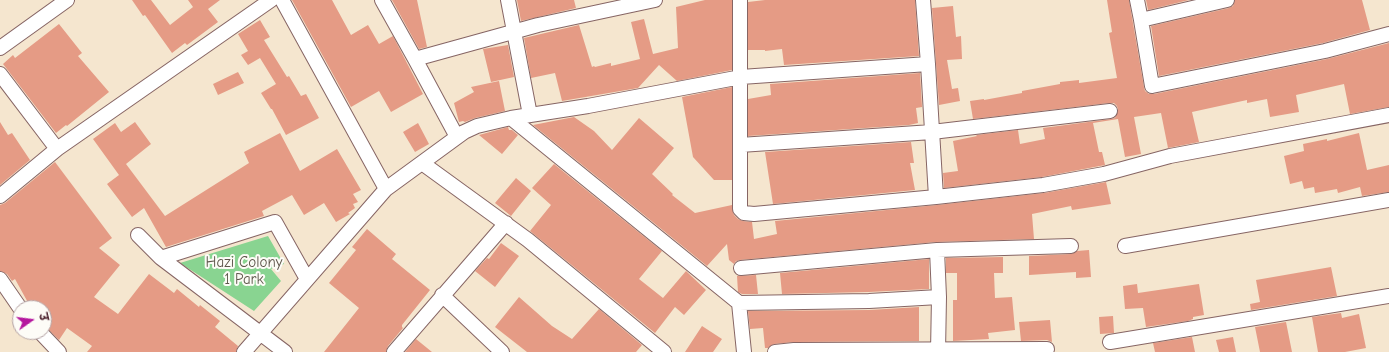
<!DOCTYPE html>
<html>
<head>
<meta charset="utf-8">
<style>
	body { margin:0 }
	#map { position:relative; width:1389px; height:352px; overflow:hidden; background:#f5e6cf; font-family:"Comic Neue","Playpen Sans Deva",sans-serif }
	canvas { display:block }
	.north { position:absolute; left:12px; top:300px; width:40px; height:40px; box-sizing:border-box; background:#fdfcf7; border:1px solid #b5a4a5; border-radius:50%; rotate:76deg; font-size:11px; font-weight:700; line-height:16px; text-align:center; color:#4a1f2b }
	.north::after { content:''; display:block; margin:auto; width:14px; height:18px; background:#b5179e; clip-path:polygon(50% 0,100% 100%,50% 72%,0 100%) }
</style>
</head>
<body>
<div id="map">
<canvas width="1389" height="352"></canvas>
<div class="north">उ</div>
</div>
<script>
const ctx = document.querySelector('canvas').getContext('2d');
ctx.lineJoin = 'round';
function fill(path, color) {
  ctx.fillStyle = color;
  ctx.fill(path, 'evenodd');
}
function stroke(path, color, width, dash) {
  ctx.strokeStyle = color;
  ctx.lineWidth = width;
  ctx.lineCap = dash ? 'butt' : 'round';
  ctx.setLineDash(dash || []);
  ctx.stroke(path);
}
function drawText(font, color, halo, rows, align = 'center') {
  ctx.font = font + ' "Comic Neue",sans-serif';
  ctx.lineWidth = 4;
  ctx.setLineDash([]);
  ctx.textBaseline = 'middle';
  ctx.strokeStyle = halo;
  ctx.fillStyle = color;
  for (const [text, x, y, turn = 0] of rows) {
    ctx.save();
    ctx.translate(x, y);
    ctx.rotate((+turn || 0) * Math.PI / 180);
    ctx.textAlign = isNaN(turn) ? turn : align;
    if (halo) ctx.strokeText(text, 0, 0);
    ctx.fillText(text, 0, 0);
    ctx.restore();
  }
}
const green = new Path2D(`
	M268,236l16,28 -13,5 10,12 -27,30 -74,-48z`);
const building = new Path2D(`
	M132,0h19l19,25 23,-18 -5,-7h32l-12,9 10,13 -31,23 -2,-2 -13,10 -27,-38 -2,1z
	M292,0h40l19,35 17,-10 11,19 14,-8 30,58 -32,18 -12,-21 -28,16z
	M392,0h25l10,47 -8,2z
	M517,0h57l2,8 -55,13z
	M705,0h27v70l-55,11 -18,-16 -21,23 -76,13 -7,-28 -24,5 -7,-40 55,-13 13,42 2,-1 1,1 16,-4v3l29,-7 -9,-37 13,-3 9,35 25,-6 -2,-41z
	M765,0h150l4,56 -135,9 -2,-16 -17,2v-1h-17v-48z
	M1107,0h22l15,87 1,4 4,3h5l173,-35 62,-16v64l-39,7 -6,-30 -48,11 3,17 -29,5 -3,-18 -20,4v-3l-55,12 7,30 -31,6 -7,-35 -27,4 7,37 -16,3 -7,-38 -25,4 6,29h3l3,13 -63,12 -98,11 -1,-15 15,-2 -5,-30 24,-5 -1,-1 42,-5 2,14 25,-5 -2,-11 68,-9 4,-1 3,-8 -1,-4 -3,-3h-5l-136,16 -3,-18 14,-2v1l38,-7v-2l38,-7v-2l19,-2v3l38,-5 -8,-45 3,-1z
	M1146,0h43l-41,10z
	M1235,0h127l8,30 -47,13 -164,33 -8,-50 78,-18 4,-2z
	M953,6l3,31 5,-1 1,23 -15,1 5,29 6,-1 2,13 -21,4 -7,-97z
	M260,20l10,17 -6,3 23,37 2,-1 12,20 5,-2 13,24 -33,17 -14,-26h-1l-10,-16 15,-9 -16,-26 -12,7 -7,-10 7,-4 -10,-17z
	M59,24l23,29 -4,3 31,36 -42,34 -1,-1 -10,8 -53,-69 10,-9 2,3z
	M508,45l6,32 -23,5 -8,-33z
	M238,72l6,11 -26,12 -5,-11z
	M920,73l2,34 -6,1 2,15 -9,2 -161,11v-37l23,-4 -1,-11z
	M499,81l6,30 -30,7 -10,4 -2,-1 -4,1 -5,-19 20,-11 -3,-5z
	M732,87v93h-18l-21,-23 -11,-60z
	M574,117l20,14 18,19 27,-32 35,30 -22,26 21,20 -1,1 23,18 37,-8 2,10 4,4 5,2 9,1 2,17 23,-5 -2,-13 162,-16 107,-12 62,-11 5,22 -39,6 -1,-4 -39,8 2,25 -98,3 -196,18 -4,1 -2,3 -5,-4 -2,-16 -20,22 -174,-141z
	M0,122l8,13 4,-2 18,27 -30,25z
	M135,122l16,22 -25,20 39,52 84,-53 -5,-11 36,-19 20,38 37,-22 24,41 -8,4 5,8 -5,2 2,4 -7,5 2,1 -14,8 -12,-19 -20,12 -12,-20 -30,16 2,5 -98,31 -22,-39 -12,9 -25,-33 12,-9 -26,-36 22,-16 6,9z
	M418,123l11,21 -14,8 -12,-20z
	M508,127l1,3h3l6,5 -16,19 -23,-19z
	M1359,133l8,37 22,-5v27l-27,4 -2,-9 -22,6 -1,-4 -22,4 -1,-6 -10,2 -2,-8 -12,3 -6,-28 20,-5 -1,-7 24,-5v2z
	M911,142l3,21h-4l5,27 -142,14 -8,-52z
	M55,162l57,76 -13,10 21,17 -26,32 24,17 31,-40 25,19 3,-4 22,18 1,-2 20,16 -5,6 23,19 -2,6h-149l5,-6 -25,-18 -8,12 -15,-15v-17h-13l-16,-29 -3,2 -5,-7 -7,-3v-66l5,-2z
	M554,164l108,87 -23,28 24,19 23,-27 20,19 -22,25 -9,-8 -20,26 -125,-102 21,-26 -19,-17z
	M516,178l15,13 -20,25 -16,-13z
	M367,229l29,25 -4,5 38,31 -28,35v2l1,1 -15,18 -2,6h-62l35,-44 -30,-25 27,-33 -4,-3z
	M501,243l18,13 -24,31 -20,-16 12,-13 2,1z
	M1089,250l2,27 -15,1v-6l-47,3v-19l42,-2 6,-3z
	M1003,257v16h-9l1,25 17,-1 3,33 -27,3 1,6 -36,2v-41h4v-27h-11v-15z
	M929,259v30l-60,3 -87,2 -2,-21z
	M1331,267l6,29 -86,14 -1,-6 10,-2 -4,-22z
	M756,275l2,19h-16l-4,-2 -1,-16z
	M1137,284l1,9 61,-9 5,31 -11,2v2l-5,2 -42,6 -3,-19 -18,1 -2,-23z
	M519,297l33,29 20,13 27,-30 43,36 -6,7h-109l-32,-25z
	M919,307v34l-125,1 -20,2 -6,4h-3l-2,-20 -13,1 -2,-18 121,-1z
	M1341,313l1,5 17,-4 7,34 -21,4h-27l-6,-35z
	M1113,316l1,17 -14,1 -1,-17z
	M1050,320l2,22 -5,-2 -26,1 -2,-19z
	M1286,322l6,30h-32l-5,-25z
	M702,326l20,13 -9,13h-28z
	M1192,337l3,15h-40l-2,-9z
	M1233,337l3,15h-17l-3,-12z
	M416,339l16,13h-27z`);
const street = new Path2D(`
	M282,0l104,189
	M382,0l33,59 42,78
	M508,0l22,115
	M740,0v209l4,4 10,1 182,-17
	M923,0l5,64
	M1137,0l4,20 86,-20
	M1141,20l11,66 173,-35 64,-17
	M0,48l67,-48
	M415,59l123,-34 117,-25
	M0,74l57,75 -57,47
	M511,118l228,185 5,49
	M740,145l192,-13 178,-21
	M57,149l214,-149
	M422,163l106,77 136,112
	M138,235l23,23 124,94
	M1125,246l264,-46
	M937,250l134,-4
	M161,258l114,-36 32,57
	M741,268l196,-18 2,47 -1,55
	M0,279l20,29
	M442,295l60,57
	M739,303l130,-2 70,-4
	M40,332l19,20
	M1110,342l279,-46
	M244,352l142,-163 78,-57 13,-6 34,-8 77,-12 153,-29 187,-13 8,133 107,-12 61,-11 66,-18 219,-41
	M394,352l112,-129
	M775,352l19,-2 253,-1`);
const parkNames = [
	["Hazi Colony",244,263],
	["1 Park",244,280]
];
fill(green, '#89d491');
fill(building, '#e59b85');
stroke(street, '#866564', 16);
stroke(street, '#fff', 14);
drawText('15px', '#5d554a', '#fdfcf7', parkNames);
</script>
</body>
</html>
